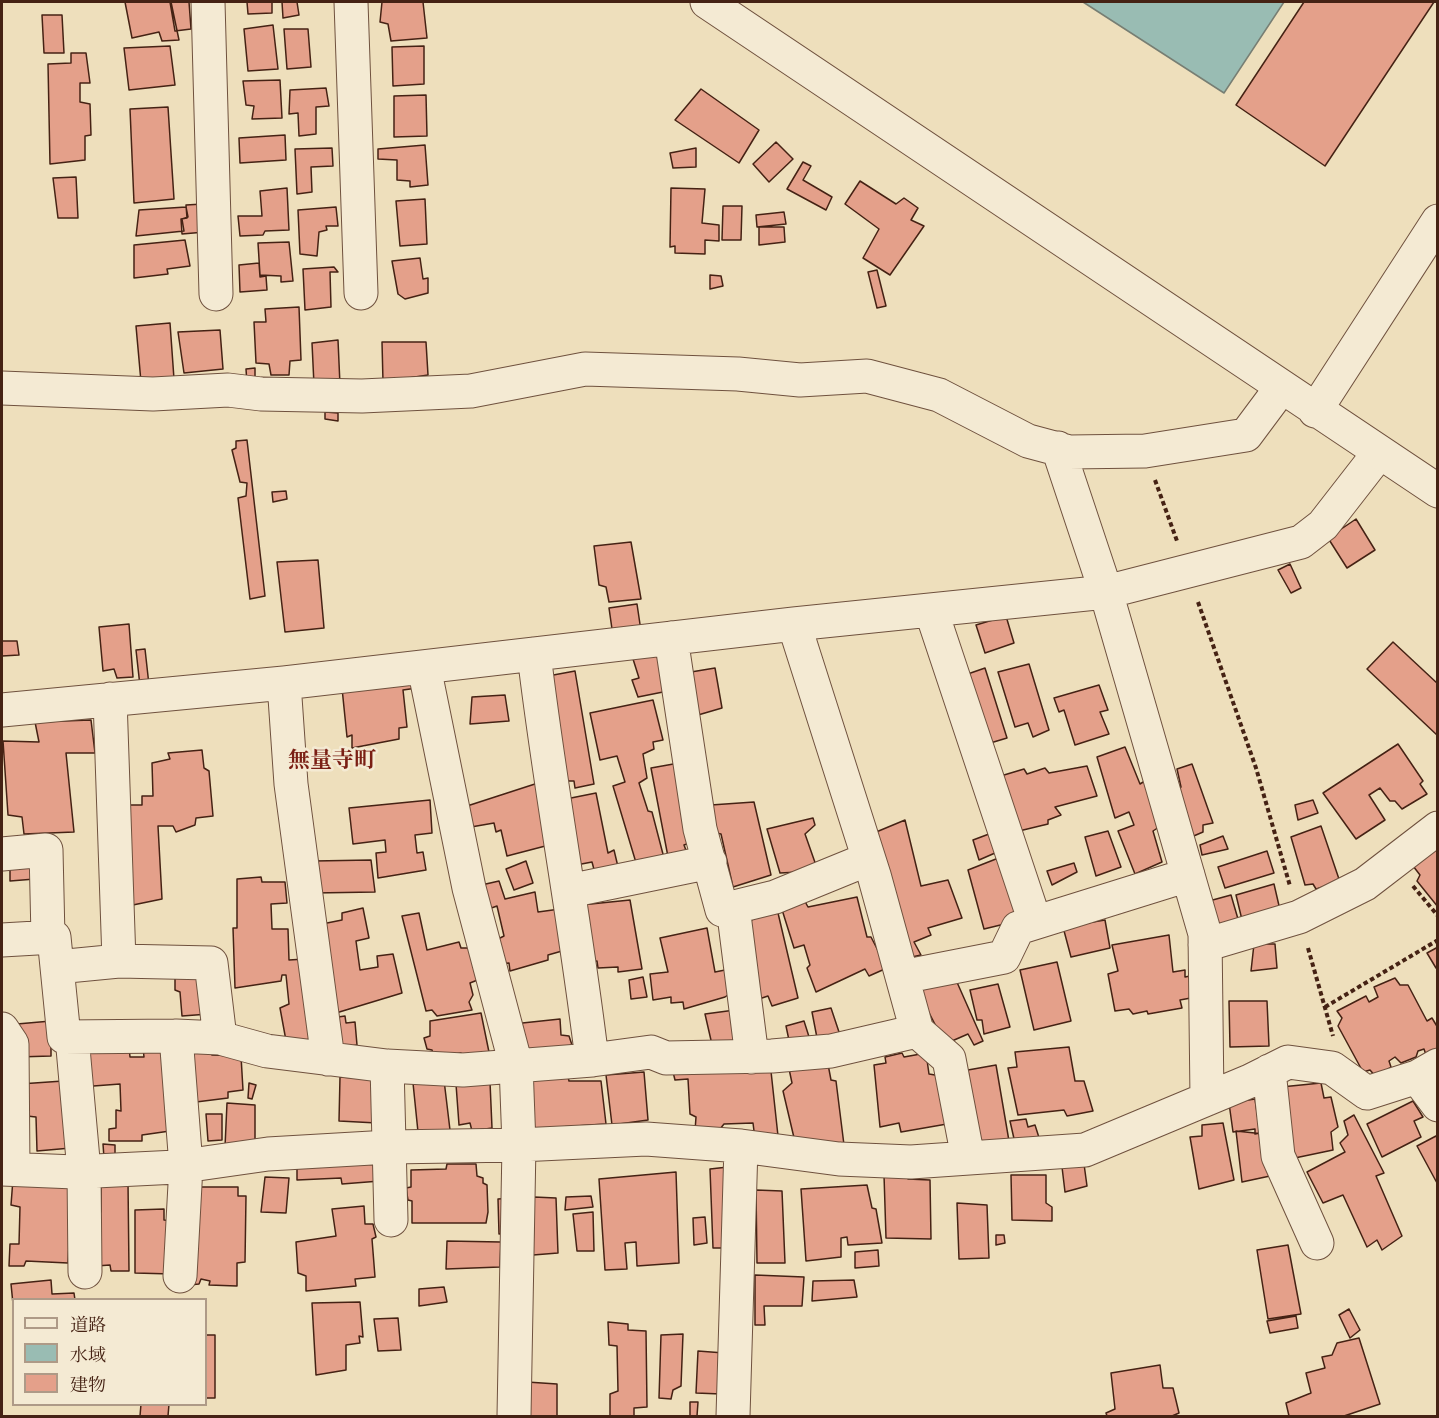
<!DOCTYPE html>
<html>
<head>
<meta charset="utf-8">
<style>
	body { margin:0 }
	#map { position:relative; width:1439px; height:1418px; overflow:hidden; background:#eedfbc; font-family:"IM FELL French Canon","Noto Serif JP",serif }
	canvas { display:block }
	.frame { position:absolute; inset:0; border:3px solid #452214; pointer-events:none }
	.legend { position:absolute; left:12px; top:1298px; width:195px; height:108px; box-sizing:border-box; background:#f4ead3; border:2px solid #ae9a87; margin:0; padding:8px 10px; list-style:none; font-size:18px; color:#452214 }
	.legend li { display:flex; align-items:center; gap:12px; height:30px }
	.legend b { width:30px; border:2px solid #ae9a87 }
</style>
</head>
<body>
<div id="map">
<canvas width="1439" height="1418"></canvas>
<div class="frame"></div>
<ul class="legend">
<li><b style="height:8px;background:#f4ead3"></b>道路</li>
<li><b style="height:16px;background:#99bcb3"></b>水域</li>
<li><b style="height:16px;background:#e4a08a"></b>建物</li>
</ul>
</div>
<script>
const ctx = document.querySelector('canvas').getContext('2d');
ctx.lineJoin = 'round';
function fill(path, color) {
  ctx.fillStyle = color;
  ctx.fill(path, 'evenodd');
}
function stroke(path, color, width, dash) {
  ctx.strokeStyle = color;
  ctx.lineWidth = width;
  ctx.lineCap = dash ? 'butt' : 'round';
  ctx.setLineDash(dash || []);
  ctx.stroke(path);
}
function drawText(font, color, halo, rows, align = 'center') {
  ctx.font = font + ' "IM FELL French Canon","Noto Serif JP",serif';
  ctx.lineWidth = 5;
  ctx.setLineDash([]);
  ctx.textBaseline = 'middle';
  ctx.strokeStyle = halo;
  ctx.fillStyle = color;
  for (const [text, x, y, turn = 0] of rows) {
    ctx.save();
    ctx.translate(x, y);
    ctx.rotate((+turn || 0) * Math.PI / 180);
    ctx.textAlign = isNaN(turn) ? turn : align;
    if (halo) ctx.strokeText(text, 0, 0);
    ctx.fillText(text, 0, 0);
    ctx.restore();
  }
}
const water = new Path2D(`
	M1083,2h201l-60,91z`);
const building = new Path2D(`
	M125,2h46l8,38 -17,1 -3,-9 -27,6z
	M170,2h19l2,27 -16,2z
	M247,2h25v11l-24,1z
	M282,2h15l2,13 -16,3z
	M382,2h41l4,36 -36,3 -3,-17 -8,-2z
	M1304,2h130l-109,164 -89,-61z
	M42,15h20l2,38h-20z
	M273,25l5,44 -30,2 -4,-42z
	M284,29h24l3,38 -24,2z
	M170,46l5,39 -46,5 -5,-42z
	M424,46v38l-31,2 -1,-39z
	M71,53h15l4,30h-10v19l10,2 1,31 -6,1v24l-35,4 -2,-100 23,-1z
	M280,80l2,38 -30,1 2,-13 -8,-1 -3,-24z
	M326,88l3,18 -13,1v27l-17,2 -1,-23 -9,1 1,-24z
	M701,89l58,41 -20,33 -64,-43z
	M426,95l1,41 -33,1v-41z
	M168,107l6,92 -40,4 -4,-94z
	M285,135l1,25 -46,3 -1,-25z
	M776,142l17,17 -24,23 -16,-18z
	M425,145l3,40 -18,2v-6l-13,-1v-20l-19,-1v-10z
	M332,148l1,18 -22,1 1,25 -15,2 -2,-45z
	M696,148v19l-23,1 -3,-15z
	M803,162l8,4 -8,14 29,17 -6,13 -39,-21z
	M76,177l2,41h-20l-5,-40z
	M860,181l36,23 8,-6 14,10 -7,12 13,6 -34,49 -27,-17 16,-29 -34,-25z
	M287,188l2,42 -24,1 -2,4 -23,1 -2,-20h24l-2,-25z
	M671,188l34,1 -3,34 17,2v16l-14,-1v14l-30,-1v-7l-5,1z
	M425,199l2,45 -27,2 -4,-45z
	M203,204l2,28 -23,2 -1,-15 6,-1 -1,-13z
	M723,206h19l-1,34h-19z
	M186,207l2,10 -6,2 2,12 -48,5 3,-26z
	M336,207l2,19h-12l1,4 -8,2 -2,24 -17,-2 -2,-44z
	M784,212l2,12 -29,3 -1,-12z
	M759,227h25l1,15 -26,3z
	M185,240l5,26 -23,3 1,5 -34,4v-33z
	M289,242l4,39 -12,1v-6l-21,-1 -2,-32z
	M420,258l3,21 5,-1v15l-23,6 -7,-5 -6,-33z
	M259,263l1,14 6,-1 1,14 -27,2 -1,-27z
	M334,267l4,5h-8l1,35 -26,3 -2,-41z
	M877,270l9,36 -9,2 -9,-36z
	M710,275l11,1 2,10 -13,3z
	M299,307l2,53 -11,1 -1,14h-18l-2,-11 -13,-1 -2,-41h12l-1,-13z
	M170,323l4,56 -33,3 -5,-56z
	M220,330l3,39 -39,4 -6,-41z
	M338,340l2,45h-26l-2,-42z
	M382,342h44l2,33 -45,7z
	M255,368v15l-8,1 -1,-15z
	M325,412l13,1v8l-13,-2z
	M247,440l18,156 -15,3 -12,-101 8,-2 1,-13 -7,-1 -8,-32 4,-2v-7z
	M286,491l1,8 -14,3 -1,-10z
	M1356,519l19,31 -28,18 -19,-30z
	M631,542l10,57 -32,3 -3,-15 -7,-2 -5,-39z
	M318,560l6,68 -39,4 -8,-70z
	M1290,564l11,24 -10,5 -13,-23z
	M637,604l4,27 -28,5 -4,-28z
	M1006,616l8,27 -29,10 -9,-28z
	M129,624l4,53 -16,1 -3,-9 -11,2 -4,-44z
	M2,641h15l2,14 -17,1z
	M1393,642l45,42v52l-71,-67z
	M145,649l4,36 -9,1 -4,-36z
	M656,653l12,38 -30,6 -6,-17 7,-2 -6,-19z
	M1029,664l20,66 -16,7 -5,-14 -13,4 -17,-55z
	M715,668l7,40 -24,7 -7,-43z
	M985,668l22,70 -20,6 -25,-68z
	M575,671l19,113 -19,4 -1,-7h-8l-18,-105z
	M415,677l2,11 -14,2 4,37 -8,1v11l-47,9v-13l-5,2 -5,-49z
	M1099,685l9,25 -8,2 9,22 -34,11 -11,-35 -5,2 -5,-14z
	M505,695l4,26 -39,3 2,-27z
	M653,700l10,40 -10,2 1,7 -11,5 4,24 -8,5 9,28 4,1 12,46 -27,8 -24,-80 12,-4 -8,-26 -17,4 -10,-47z
	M91,720l4,33h-29l8,79 -50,2 -2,-17 -14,-2 -5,-74 36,1 -4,-20z
	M1398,744l25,37 -3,3 7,10 -25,15 -7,-8h-5l-10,-13 -11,7 16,25 -29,19 -33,-46z
	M1125,747l15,37 8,-5 17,44 -12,8 9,31 -27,12 -17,-43 16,-6 -5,-13 -14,6 -18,-61z
	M202,750l2,18 5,3 4,45 -17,2 -1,7 -19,7 -3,-6h-15l4,73 -34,7 -7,-101h21v-9h11l-1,-33 18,-4 -2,-6z
	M679,763l16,78 -11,4 3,8 -18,9 -18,-94z
	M1192,764l21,59 -10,2v7l-14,6 -19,-44 11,-7 -4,-18z
	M1087,766l10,30 -42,11 6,8 -13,5v4l-29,7 -25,-53 30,-9 3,5 18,-6 4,5z
	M538,783l15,61 -46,12 -6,-26 -5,2 -2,-9 -23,4 -7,-20z
	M596,793l12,60 6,-3 5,21 -23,6 -4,-15 -21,4 -10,-66z
	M430,800l2,33 -17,2 2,18 6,-1 3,18 -48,8 -2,-25 10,-1 -1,-12 -32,4 -4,-36z
	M1313,800l5,13 -20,7 -3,-15z
	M754,802l17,73 -38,12 -12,-53 -5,-1 -5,-28z
	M813,818l2,7 -10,9 13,37 -38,2 -13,-44z
	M905,820l16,66 27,-6 14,38 -34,10 3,7 -17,7 7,13 -18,4 -34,-124z
	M1321,826l19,56 -24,7 -3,-5 -8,1 -14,-48z
	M1108,831l13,36 -25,9 -11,-39z
	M989,834l6,19 -16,7 -6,-20z
	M1223,836l5,13 -26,6 -2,-10z
	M1438,841v66l-21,-26 3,-6 -10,-13z
	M1267,851l7,22 -49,15 -7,-21z
	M1001,857l20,63 -37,9 -16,-59z
	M34,860l1,19 -25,2v-19z
	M371,860l4,32 -61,1v-32z
	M526,861l7,22 -19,7 -8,-21z
	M1074,863l3,9 -25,13 -5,-14z
	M261,877l1,5h23l2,21 -16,1 1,25h16l1,31 16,-1 15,82 -33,5 -7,-38 9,-4 -3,-29h-4l-1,6 -46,7 -2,-60h4v-49z
	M499,881l6,18 30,-7 3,20 22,-3 9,40 -21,6v5l-38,11 -1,-8 -11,1 -4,-23 10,-5 -7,-30 -14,5 -6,-25z
	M1274,884l6,26 -37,14 -7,-29z
	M1231,895l7,24 -23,7 -6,-25z
	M802,896l6,11 49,-10 10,40h4l16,31 -18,8 -4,-7 -49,23 -9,-24 3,-3 -6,-20 -10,3 -15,-48z
	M630,900l12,69 -24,3v-5l-20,1 -1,-7 -13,1 -3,-57z
	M363,908l6,30 -13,3 4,29 18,-3 -1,-11 16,-2 9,39 -66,20 2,4 7,-1 1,7 9,-1 2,23 -17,3 -23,-123 25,-5v-7z
	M419,913l8,37 32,-8 2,6h13l6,31 -10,4 3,12 -4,7 3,8 -35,6 -5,-6 -6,1 -24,-95z
	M778,913l20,85 -26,8 -4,-10 -15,5 -12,-72 17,-14z
	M1105,920l5,28 -39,9 -8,-30z
	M707,928l8,44 15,-3 5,21 -10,7 -41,12 -1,-7 -12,1v-6l-18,3 -3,-26 18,-2 -8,-34z
	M1169,935l4,37 12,-2v7l5,-1 6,21 -16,3 2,8 -34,6 -1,-3 -14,3 -4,-5 -14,2 -7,-37 10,-3 -6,-26z
	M1254,944h21l2,24 -26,3z
	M1438,947v20l-2,1 -9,-15z
	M1057,962l14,59 -37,9 -14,-60z
	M175,969l30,1 4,44 -27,2 -2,-24 -5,-2z
	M643,977l4,20 -16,2 -2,-19z
	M1395,978l5,7h8l19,36 5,-3 6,10v24l-11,6 -3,-9 -6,2 -2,6 -15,6 -6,-6 -6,4 2,6 -15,10 -6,-7 -7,2 -25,-46 4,-8 -5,-7 29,-15 3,6 9,-5 -4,-10z
	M956,980l27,61 -9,4 -6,-11 -23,10 -25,-49 3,-9z
	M998,984l12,43 -26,7 -2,-14h-5l-7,-30z
	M1229,1001h38l2,45 -39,1z
	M831,1008l9,27 -22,8 -6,-31z
	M735,1010l7,33 -29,6 -8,-35z
	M481,1013l9,44 -27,5 -2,-9 -27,5 -2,-8 -5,-1 -3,-11 6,-2v-15z
	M560,1019l1,16 8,1 4,12 -48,10 -12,-34z
	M51,1021v35l-34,1v-33z
	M804,1021l7,22 -21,2 -4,-19z
	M129,1047l1,10h14l-1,-9h23l11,82 -35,5v6h-33v-12l7,-1v-18l5,1 -1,-27 -40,3v-37z
	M1069,1047l6,34h9l9,30 -26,5 -3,-6 -46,5 -10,-47 9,-1 -2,-15z
	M187,1050h24l1,5 29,1 2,34 -15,2v6l-40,5z
	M902,1053l2,4 22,-4 3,21 12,2 6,48 -46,8 -2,-9 -19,4 -6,-62 12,-2 -1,-6z
	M827,1059l4,21 5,1 8,64 -49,-3 -12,-51 9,-8 -4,-19z
	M770,1062l8,74 -23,3 -2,-16 -29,1 -4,5 -25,2 1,-14 -6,-3 -2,-35 -13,1 -3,-12z
	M996,1065l13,76 -31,4 -10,-75z
	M566,1068l3,13h32l5,43 -76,5 -10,-57z
	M644,1072l4,48 -36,5 -6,-50z
	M340,1077l36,2 1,44 -38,-2z
	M444,1080l6,50 -32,2 -5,-49z
	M63,1081l8,67 -34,3 -1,-34 -18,-2 2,-31z
	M490,1082l2,46 -20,3 -2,-8 -11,2 -3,-41z
	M249,1083l7,2 -4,14 -4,-1z
	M1321,1083l3,15 7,-1 7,30 -7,5 2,18 -43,9 -9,-72z
	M1255,1099l5,34 -5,1v-5l-22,3 -4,-29z
	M1413,1101l10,16 -9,4 7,16 -39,20 -15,-33z
	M227,1103l28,2v38l-30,4z
	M206,1114h16v26l-14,1z
	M1354,1115l30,58 -8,3 26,60 -20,14 -5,-10 -10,7 -24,-52 -20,8 -16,-31 38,-20 -5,-9 8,-8 -4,-14z
	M1026,1119l2,8 7,-2 7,22 -25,5 -7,-31z
	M1223,1123l11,57 -35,9 -9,-52 12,-1v-11z
	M1236,1131l28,3 6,42 -28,6z
	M1436,1136l2,3 -1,44 -20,-37z
	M103,1144l12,1v12l-11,1z
	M376,1160l4,21 -38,3 -1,-6 -44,2v-17z
	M447,1164h29l1,12 6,2v5l4,2 1,27 -2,11h-74v-22l-4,-1 -2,-12 5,-1v-17l35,-1z
	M1084,1164l3,22 -22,6 -3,-25z
	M728,1167v81h-15l-3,-79z
	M676,1172l3,91 -42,3 -1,-24 -11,1 2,26 -22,1 -6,-91z
	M908,1174v5l22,1 1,59 -45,-1 -2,-63z
	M1011,1175h35v28l6,4v14l-40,-1z
	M265,1177l24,1 -3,35 -25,-1z
	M13,1179l59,9 -4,75 -42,-2 -2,5h-15l1,-22h9l1,-37 -9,-2z
	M128,1182l1,89h-18l-1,-6 -14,1 -1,-54h6v-28z
	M867,1185l5,23 4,1 6,34 -34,2 -1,-8 -6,1v19l-35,4 -5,-72z
	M198,1187h40v9h8l-1,66 -8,1v23l-28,-1 1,-4 -9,-2 -2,5 -10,1z
	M756,1190l26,1 3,72h-28z
	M591,1196l2,11 -28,3 1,-13z
	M534,1197l22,1 2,55 -25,2z
	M513,1198l1,35 -15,1 -1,-35z
	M957,1203l30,2 2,53 -30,1z
	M364,1206l1,18h8l3,13 -4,2 3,38 -20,2 1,7 -50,5v-15l-8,-3 -2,-31 40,-6 -4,-27z
	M164,1209v11l9,1 -1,53 -37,-1v-63z
	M593,1212l1,39h-17l-4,-37z
	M705,1217l2,26 -13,2 -1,-27z
	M996,1235h8l1,8 -9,2z
	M447,1241l54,1 -1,25 -54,2z
	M1288,1245l13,69 -33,5 -11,-69z
	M878,1250l1,16 -24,2v-16z
	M755,1275l49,2 -2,29h-38l1,19h-10z
	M51,1280l1,14 22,-1 1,7h-61v14l-3,-30z
	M854,1280l3,17 -45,4 1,-20z
	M444,1287l3,15 -28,4v-17z
	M360,1302l3,35 -4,-1 1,7 -14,2v25l-30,5 -4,-72z
	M1349,1309l11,21 -10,8 -11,-23z
	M1296,1316l2,12 -28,5 -3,-12z
	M398,1318l3,32 -23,1 -4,-32z
	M608,1322l20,2v6l18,1 1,76 -13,1v8h-24v-22l8,-3 -1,-45 -8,-1z
	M683,1334l-2,52 -8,4 -2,9 -12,-1 2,-63z
	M206,1335h9v63h-9z
	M1359,1338l21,66 -36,12h-55l-3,-13 25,-10 -5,-20 19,-5 -3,-11 10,-2 5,-12z
	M698,1351l26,2 -3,41 -25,-1z
	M1160,1365l3,23h10l6,25 -7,3h-65l-1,-3 9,-4 -4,-36z
	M527,1382l30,2v32h-32z
	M690,1402h8l-1,14h-7z
	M141,1404h28l-1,12h-28z`);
const path = new Path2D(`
	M1155,480l22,61
	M1198,602l58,166 34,118
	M1413,886l25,30
	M1308,948l25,88
	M1325,1007l113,-67`);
const minor = new Path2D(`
	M208,2l8,292
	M351,2l10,291
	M2,388l151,6 75,-4 33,4 101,2 109,-5 114,-22 153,5 62,6 67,-4 72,19 89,46 41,11 76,-1 101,-16 35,-47
	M1058,448l48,144 99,342 2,165
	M931,610l104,312
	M794,624l80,251 43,156 32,28 19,99
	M671,638l29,191 22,81 53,-13 93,-38
	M534,654c16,136 42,270 58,406
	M424,667l45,221 47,177 3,80 -5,271
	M284,683l7,101 37,275
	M110,699l9,262 92,2 9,75
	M2,710l282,-27 510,-59 312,-32 195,-50 22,-17 56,-72
	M2,854l44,-4 2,87
	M569,891l141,-29
	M733,907l19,150
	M2,940l52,-3 10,100 112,-1 44,2 47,13 120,15 76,4 129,-10 59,-8 15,6 106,-2 59,-5 86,-20
	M1205,945l94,-28 66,-33 73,-56
	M57,967l62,-6
	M902,977l102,-20 14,-29 170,-53
	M2,1029l10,15 1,125
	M176,1036l10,130 -6,110
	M72,1037l12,134 1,101
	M387,1066l4,154
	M1269,1071l9,85 39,87
	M1417,1077l21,28
	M2,1169l73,3 102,-5 91,-13 121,-7 130,-2 127,-6 95,7 98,13 72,3 174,-12 165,-69 38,-19 44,6 35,25 50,-16 21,-12
	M733,1416l8,-270`);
const tertiary = new Path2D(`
	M707,2l731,489
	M1315,411l123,-190`);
const quarterNames = [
	["無量寺町",332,762]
];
fill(water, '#99bcb3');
stroke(water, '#777e73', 1.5);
fill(building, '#e4a08a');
stroke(building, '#452214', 1.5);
stroke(minor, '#6f513e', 35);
stroke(tertiary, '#6f513e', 35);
stroke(path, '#452214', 4, [4.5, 3]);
stroke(minor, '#f4ead3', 33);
stroke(tertiary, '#f4ead3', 33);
drawText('bold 22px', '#7a1f14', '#f4ead3', quarterNames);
</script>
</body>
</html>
